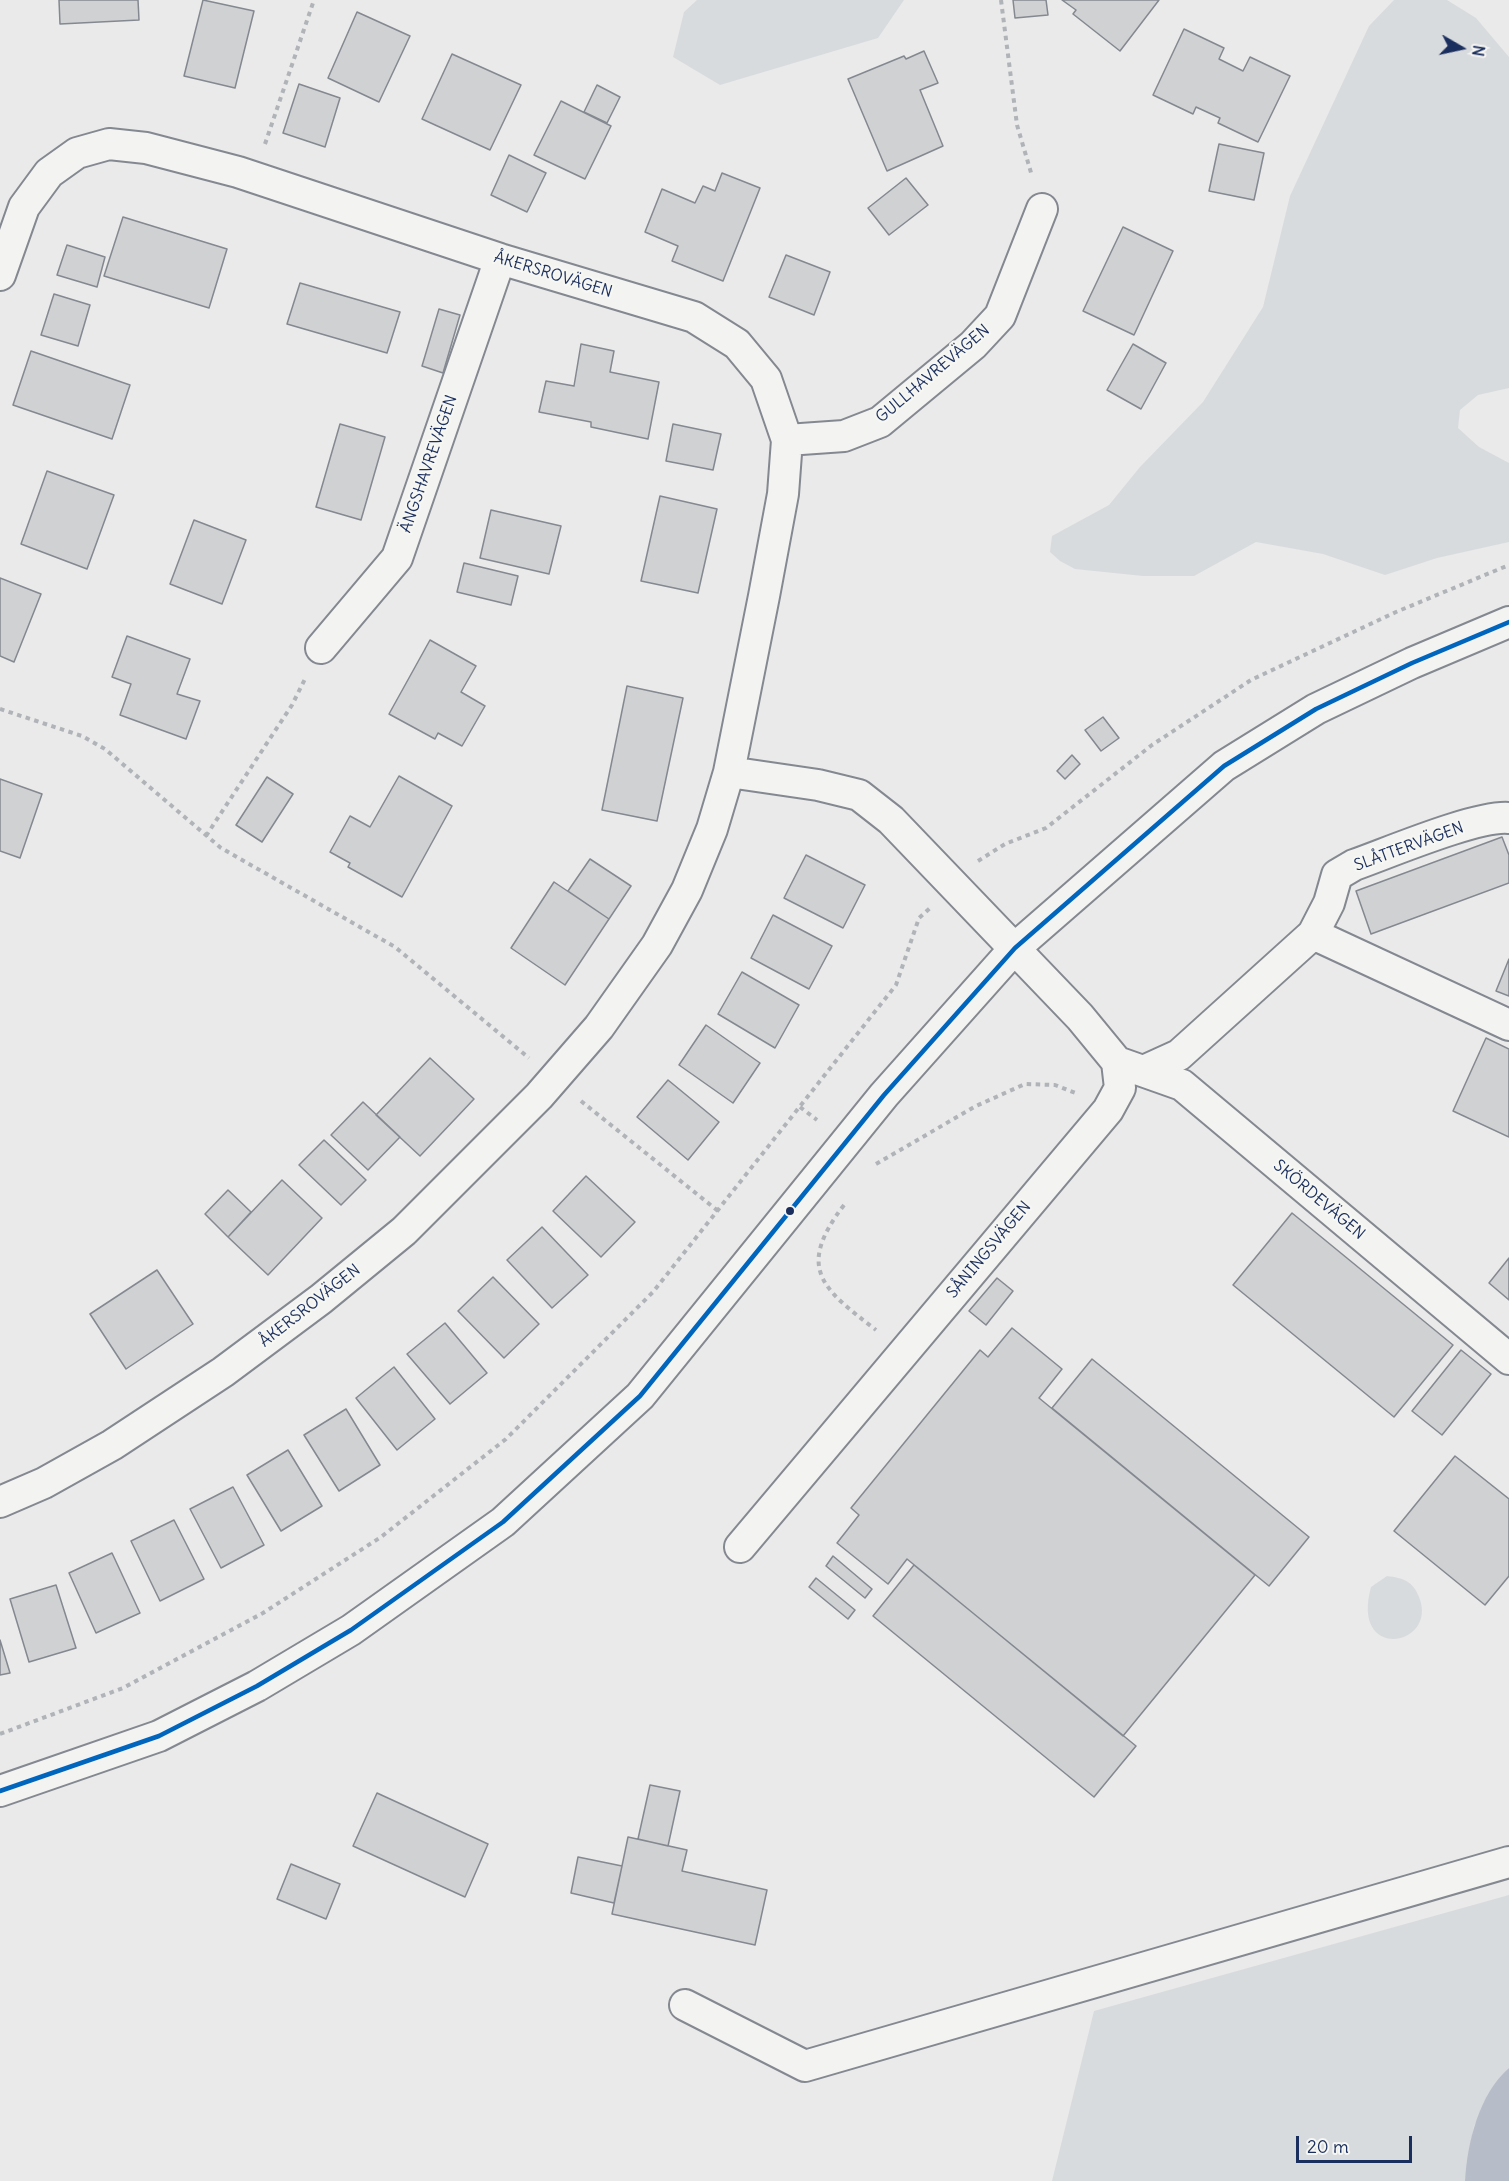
<!DOCTYPE html>
<html>
<head>
<meta charset="utf-8">
<style>
	body { margin:0 }
	#map { position:relative; width:1509px; height:2181px; overflow:hidden; background:#e9eae9; font-family:Delius,sans-serif }
	canvas { display:block }
	.north { position:absolute; left:1431px; top:18px; width:60px; height:60px; -webkit-text-stroke:4px #f6f6f2; paint-order:stroke; rotate:99deg; font-size:16px; font-weight:700; line-height:24px; text-align:center; color:#1b2f5e }
	.north::after { content:''; display:block; margin:auto; width:21px; height:27px; background:#1b2f5e; clip-path:polygon(50% 0,100% 100%,50% 72%,0 100%) }
	.scale { position:absolute; left:1296px; top:2136px; width:116px; height:27px; box-sizing:border-box; border:3px solid #1b2f5e; border-top:0; padding-left:8px; font-size:18px; line-height:21px; white-space:nowrap; color:#1b2f5e; -webkit-text-stroke:4px #f6f6f2; paint-order:stroke }
</style>
</head>
<body>
<div id="map">
<canvas width="1509" height="2181"></canvas>
<div class="north">N</div>
<div class="scale">20 m</div>
</div>
<script>
const ctx = document.querySelector('canvas').getContext('2d');
ctx.lineJoin = 'round';
function fill(path, color) {
  ctx.fillStyle = color;
  ctx.fill(path, 'evenodd');
}
function stroke(path, color, width, dash) {
  ctx.strokeStyle = color;
  ctx.lineWidth = width;
  ctx.lineCap = dash ? 'butt' : 'round';
  ctx.setLineDash(dash || []);
  ctx.stroke(path);
}
function drawText(font, color, halo, rows, align = 'center') {
  ctx.font = font + ' Delius,sans-serif';
  ctx.lineWidth = 4.5;
  ctx.setLineDash([]);
  ctx.textBaseline = 'middle';
  ctx.strokeStyle = halo;
  ctx.fillStyle = color;
  for (const [text, x, y, turn = 0] of rows) {
    ctx.save();
    ctx.translate(x, y);
    ctx.rotate((+turn || 0) * Math.PI / 180);
    ctx.textAlign = isNaN(turn) ? turn : align;
    if (halo) ctx.strokeText(text, 0, 0);
    ctx.fillText(text, 0, 0);
    ctx.restore();
  }
}
const green = new Path2D(`
	M697,0h207l-26,38 -158,47 -47,-28 11,-45z
	M1394,0h53l29,18 33,39v331l-31,7 -18,15 -2,18 21,19 30,16v79l-72,16 -52,17 -62,-21 -67,-12 -62,34h-51l-68,-7 -15,-8 -10,-9 2,-16 57,-31 31,-38 63,-65 60,-95 27,-111 79,-170z
	M1387,1576c16,2 26,5 32,21 20,49 -69,66 -48,-10z
	M1509,1895v173l-35,58 -9,55h-413l42,-170z`);
const water = new Path2D(`
	M1509,2068v113h-44c2,-38 14,-87 44,-113z`);
const building = new Path2D(`
	M59,0h79l1,20 -79,4z
	M203,0l51,11 -19,77 -51,-12z
	M1013,0h33l2,15 -33,3z
	M1062,0h97l-39,51 -47,-37 3,-4z
	M357,12l53,24 -31,66 -51,-24z
	M1184,29l40,19 -5,11 24,12 7,-14 40,19 -32,66 -40,-19 2,-5 -24,-11 -3,7 -40,-19z
	M924,51l14,32 -18,7 23,56 -56,25 -39,-92 56,-23 2,3z
	M452,54l69,31 -31,65 -68,-31z
	M299,84l41,14 -15,49 -42,-14z
	M597,85l23,12 -13,26 -23,-11z
	M561,101l50,25 -26,53 -51,-24z
	M1219,144l45,9 -10,47 -45,-9z
	M509,155l37,18 -19,39 -36,-17z
	M722,173l38,15 -37,93 -51,-20 6,-15 -33,-14 17,-43 33,14 8,-17 12,5z
	M906,178l22,27 -39,30 -21,-27z
	M123,217l104,32 -18,59 -105,-32z
	M1123,227l50,24 -39,84 -51,-24z
	M67,245l38,12 -8,30 -40,-12z
	M786,255l44,17 -16,43 -45,-18z
	M300,283l100,29 -13,41 -100,-29z
	M54,294l36,11 -12,41 -37,-11z
	M439,309l21,6 -17,58 -21,-7z
	M581,344l33,7 -4,21 49,10 -11,57 -57,-12v-5l-52,-10 7,-31 28,5z
	M1133,344l33,19 -25,46 -34,-19z
	M31,351l99,34 -18,54 -99,-34z
	M340,424l45,13 -24,83 -45,-13z
	M673,424l48,10 -8,36 -47,-9z
	M47,471l67,24 -27,74 -66,-25z
	M660,496l57,13 -19,84 -57,-12z
	M491,510l70,16 -12,48 -69,-16z
	M194,520l52,20 -24,64 -52,-20z
	M464,563l54,13 -7,29 -54,-13z
	M0,578l41,16 -27,68 -14,-6z
	M127,636l63,23 -13,35 23,7 -14,38 -66,-24 11,-31 -19,-7z
	M430,640l46,26 -15,26 24,14 -23,40 -24,-13 -3,6 -46,-25z
	M627,686l56,12 -26,123 -55,-11z
	M1103,717l16,21 -18,13 -16,-21z
	M1072,755l8,9 -15,15 -8,-8z
	M399,776l53,30 -50,91 -54,-30 2,-4 -20,-11 20,-36 20,11z
	M267,777l26,17 -31,48 -26,-17z
	M0,779l42,15 -22,64 -20,-7z
	M1502,837l7,18v28l-138,51 -15,-43z
	M806,855l59,30 -22,43 -59,-30z
	M590,859l41,27 -22,33 -41,-28z
	M554,882l55,37 -44,66 -54,-37z
	M773,915l59,31 -23,43 -58,-31z
	M1509,959v37l-13,-5z
	M742,972l57,33 -24,43 -57,-34z
	M706,1025l54,38 -27,40 -54,-38z
	M1486,1038l23,11v88l-56,-26z
	M430,1058l44,41 -54,57 -44,-41z
	M668,1080l51,42 -31,38 -51,-43z
	M363,1102l37,35 -32,33 -37,-35z
	M324,1140l42,40 -25,25 -42,-40z
	M586,1176l49,46 -34,35 -48,-46z
	M282,1180l40,38 -54,57 -40,-38z
	M228,1190l23,22 -23,25 -23,-23z
	M1292,1213l161,132 -59,72 -161,-132z
	M542,1227l46,48 -36,33 -45,-48z
	M1509,1258v42l-20,-17z
	M157,1270l36,54 -67,45 -36,-55z
	M493,1277l46,47 -35,34 -46,-47z
	M997,1278l16,13 -27,34 -17,-14z
	M445,1323l42,50 -37,31 -43,-50z
	M1012,1328l50,41 -23,29 216,177 -132,161 -216,-177 -19,25 -51,-41 22,-28 -8,-7 129,-158 8,7z
	M1461,1350l30,24 -49,61 -30,-24z
	M1092,1359l217,178 -40,49 -217,-178z
	M394,1367l41,52 -38,31 -41,-52z
	M346,1409l34,56 -41,26 -35,-56z
	M288,1450l34,56 -41,25 -34,-56z
	M1455,1456l54,43v77l-24,29 -91,-74z
	M233,1487l31,58 -43,23 -31,-59z
	M174,1520l30,59 -44,22 -29,-60z
	M112,1553l28,60 -44,20 -27,-60z
	M833,1556l39,33 -7,9 -39,-32z
	M914,1565l222,181 -42,51 -221,-181z
	M816,1578l39,32 -7,9 -39,-32z
	M56,1585l20,63 -47,14 -19,-63z
	M0,1640l10,33 -10,2z
	M650,1785l30,6 -12,55 -30,-7z
	M377,1793l111,51 -23,53 -112,-51z
	M628,1837l59,13 -5,21 85,19 -12,55 -143,-31z
	M578,1857l44,9 -8,37 -43,-10z
	M291,1864l49,20 -14,35 -49,-20z`);
const path = new Path2D(`
	M1001,0l16,125 15,51
	M265,144l49,-144
	M0,709l82,27 23,13 116,99 174,99 134,111
	M206,836l86,-131 14,-28
	M978,861l27,-17 41,-16 106,-83 99,-65 145,-68 113,-47
	M581,1101l137,110
	M800,1107l17,13
	M876,1164l100,-58 49,-22 30,1 23,9
	M844,1205c-49,64 -21,84 32,125
	M0,1734l123,-46 140,-75 118,-76 125,-98 147,-147 243,-307 23,-67 11,-10`);
const street = new Path2D(`
	M0,275l24,-68 25,-34 28,-20 32,-9 37,4 92,24 262,87 194,58 43,27 29,35 21,61 -4,54 -19,102 -35,176 -17,57 -25,61 -30,55 -58,82 -60,69 -135,135 -83,68 -98,73 -111,73 -68,38 -44,19
	M787,440l57,-4 36,-14 93,-77 27,-29 42,-107
	M321,648l76,-90 103,-299
	M729,772l89,13 41,10 32,25 189,197 37,45 3,26 -12,22 -368,437
	M1313,934l196,91
	M1117,1062l65,23 327,274
	M1146,1070l33,-15 134,-121 16,-31 8,-28 17,-10c34,-12 123,-50 155,-47
	M0,1791l159,-55 98,-50 94,-56 152,-108 137,-126 244,-301 131,-147 209,-182 92,-57 96,-46 97,-41
	M685,2005l120,61 704,-204`);
const bus1 = new Path2D(`
	M0,1791l159,-55 98,-50 94,-56 152,-108 137,-126 244,-301 131,-147 209,-182 92,-57 96,-46 97,-41`);
const markers = [
	[790,1211,5,"#1b2f5e"]
];
const streetNames = [
	["ÅKERSROVÄGEN",553,275,17],
	["GULLHAVREVÄGEN",933,374,-40],
	["ÄNGSHAVREVÄGEN",429,464,-71],
	["SLÅTTERVÄGEN",1409,847,-20],
	["SKÖRDEVÄGEN",1319,1200,40],
	["SÅNINGSVÄGEN",989,1250,-50],
	["ÅKERSROVÄGEN",310,1306,-38]
];
fill(green, '#d8dbde');
fill(water, '#b7bdc8');
fill(building, '#d0d1d3');
stroke(building, '#848890', 1.5);
stroke(street, '#848890', 34);
stroke(path, '#b0b3b8', 4, [4.5, 4.5]);
stroke(street, '#f3f3f2', 30);
stroke(bus1, '#0065bd', 4.5);
for (const [x, y, r, color] of markers) {
  const dot = new Path2D();
  dot.arc(x, y, r, 0, 2 * Math.PI);
  ctx.fillStyle = color;
  ctx.fill(dot);
  stroke(dot, '#f6f6f2', 2);
}
drawText('16px', '#1b2f5e', '#f6f6f2', streetNames);
</script>
</body>
</html>
